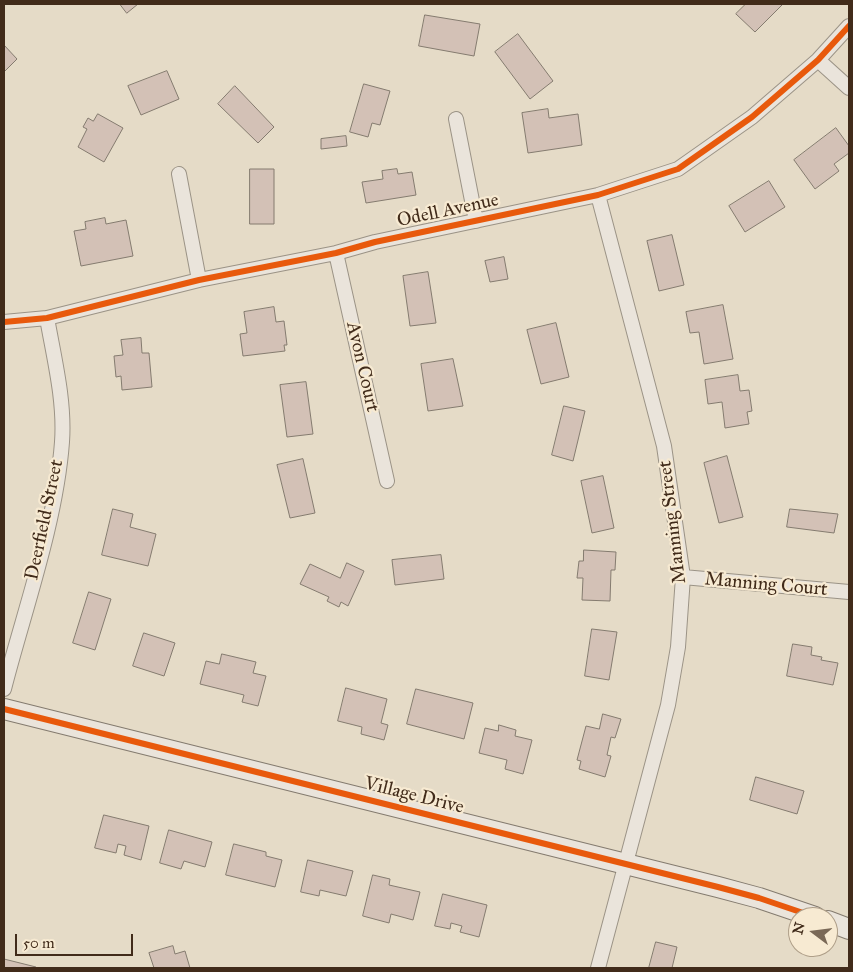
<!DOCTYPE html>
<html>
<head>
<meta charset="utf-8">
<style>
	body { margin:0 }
	#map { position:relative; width:853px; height:972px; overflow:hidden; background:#e5dbc7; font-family:"IM FELL Great Primer",serif }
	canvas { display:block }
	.frame { position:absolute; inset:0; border:5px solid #412b1a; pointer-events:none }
	.north { position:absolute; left:788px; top:907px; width:50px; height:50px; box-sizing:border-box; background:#f7ead2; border:1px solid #ae9e88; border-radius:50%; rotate:285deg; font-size:14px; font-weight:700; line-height:20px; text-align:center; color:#412b1a }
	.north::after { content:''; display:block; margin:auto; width:18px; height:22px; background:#7a6957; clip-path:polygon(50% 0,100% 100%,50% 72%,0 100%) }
	.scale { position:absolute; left:15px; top:934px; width:118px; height:22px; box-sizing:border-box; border:2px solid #412b1a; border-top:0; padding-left:6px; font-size:15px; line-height:18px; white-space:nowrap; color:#412b1a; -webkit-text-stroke:4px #f7ead2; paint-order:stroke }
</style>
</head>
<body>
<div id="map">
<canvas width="853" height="972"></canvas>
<div class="frame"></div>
<div class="north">N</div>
<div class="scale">50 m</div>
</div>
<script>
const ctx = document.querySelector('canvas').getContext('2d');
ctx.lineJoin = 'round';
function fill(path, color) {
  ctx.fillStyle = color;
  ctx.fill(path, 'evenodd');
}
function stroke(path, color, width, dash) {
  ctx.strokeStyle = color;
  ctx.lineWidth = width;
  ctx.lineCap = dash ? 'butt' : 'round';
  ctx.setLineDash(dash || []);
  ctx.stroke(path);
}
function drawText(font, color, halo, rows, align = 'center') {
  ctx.font = font + ' "IM FELL Great Primer",serif';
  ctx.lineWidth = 4.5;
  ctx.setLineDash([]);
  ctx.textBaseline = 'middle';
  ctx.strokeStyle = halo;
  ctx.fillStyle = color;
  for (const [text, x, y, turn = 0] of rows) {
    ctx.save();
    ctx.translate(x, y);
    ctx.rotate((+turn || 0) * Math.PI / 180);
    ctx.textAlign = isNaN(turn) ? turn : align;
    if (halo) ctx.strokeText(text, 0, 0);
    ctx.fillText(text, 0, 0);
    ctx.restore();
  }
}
const building = new Path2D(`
	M120,4h18l-11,9z
	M746,4h37l-28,28 -19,-18z
	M425,15l55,9 -6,32 -55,-10z
	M518,34l35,47 -23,18 -35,-47z
	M4,45l13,14 -13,13z
	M167,71l12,28 -38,16 -13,-29z
	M364,84l26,7 -10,34 -8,-2 -4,14 -18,-5z
	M235,86l39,41 -16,16 -40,-39z
	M548,109l1,9 29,-4 4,31 -54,8 -6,-40z
	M98,114l25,14 -19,34 -26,-15 9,-18 -4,-2 5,-9 5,3z
	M836,128l13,18v7l-15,11 5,7 -24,18 -21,-29z
	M346,136l1,10 -26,3v-10z
	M250,169h24v55h-24z
	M397,169l1,5 14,-2 4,23 -50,8 -4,-21 21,-3 -1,-8z
	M769,181l16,26 -40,25 -16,-26z
	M105,218l1,6 20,-4 7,36 -52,10 -7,-35 12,-2 -1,-7z
	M672,235l12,50 -25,6 -12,-50z
	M504,257l4,22 -18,3 -5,-21z
	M428,272l8,51 -26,3 -7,-50z
	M723,305l10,54 -29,5 -5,-32 -9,1 -4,-21z
	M274,307l2,15 8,-1 3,24h-3l1,6 -42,5 -3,-22 7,-1 -3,-21z
	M556,323l13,54 -28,7 -14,-54z
	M141,338l1,15h7l3,34 -30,3 -1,-14 -5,1 -2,-21 9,-1 -2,-15z
	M453,359l10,47 -35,5 -7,-47z
	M738,375l2,16 9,-1 3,21 -5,1 2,12 -24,4 -3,-26 -14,2 -3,-24z
	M306,382l7,52 -26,3 -7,-52z
	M564,406l21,5 -12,50 -21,-6z
	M727,456l16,61 -24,6 -15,-60z
	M303,459l12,54 -25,5 -13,-53z
	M603,476l11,52 -22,5 -11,-52z
	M113,509l20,5 -3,13 26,7 -8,32 -46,-11z
	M790,509l48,5 -4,19 -47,-6z
	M584,550l32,2 -1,18h-4l-1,31 -28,-1 1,-22h-6l2,-17h4z
	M441,555l3,24 -49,6 -3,-25z
	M347,563l17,8 -16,35 -7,-4 -2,5 -12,-6 2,-4 -29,-13 10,-20 30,14z
	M89,592l22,7 -16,51 -22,-7z
	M592,629l25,3 -8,48 -24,-4z
	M144,633l31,10 -11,33 -31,-10z
	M793,644l19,3 -1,8 11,2 -1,3 17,3 -5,22 -46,-9z
	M222,654l34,8 -3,11 13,3 -8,30 -16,-4 2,-7 -44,-11 6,-23 13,3z
	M346,688l41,11 -6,24 7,2 -4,15 -23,-6 1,-7 -24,-6z
	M416,689l57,14 -9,36 -57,-15z
	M603,714l18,5 -6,19 -4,-1 -4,18 4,1 -6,21 -26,-8 2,-8 -4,-1 9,-34 13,3z
	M499,725l17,5 -1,6 17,4 -9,34 -18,-5 2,-9 -28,-7 6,-25 13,3z
	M756,777l48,14 -7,23 -47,-14z
	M104,815l45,11 -8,34 -17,-5 2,-9 -8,-2 -2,9 -21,-5z
	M169,830l43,12 -7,25 -21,-6 -3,8 -21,-6z
	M234,844l32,8v4l16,4 -7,27 -49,-12z
	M308,860l45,11 -7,25 -26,-6 -1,6 -18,-4z
	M373,875l17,4 -1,6 31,7 -7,28 -22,-6 -2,9 -26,-7z
	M443,894l44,11 -8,32 -19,-5 2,-6 -11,-3 -1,6 -15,-3z
	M656,942l21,5 -5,21h-23z
	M173,946l2,8 10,-3 5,17h-36l-5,-15z
	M4,959l32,8v1h-32z`);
const street = new Path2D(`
	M818,60l31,28
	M456,119l20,102
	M179,174l20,106
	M336,253l51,228
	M4,322l43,-4 152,-38 137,-27 39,-11 223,-47 80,-26 74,-52 66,-57 31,-34
	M683,577l166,15
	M4,689c20,-78 52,-166 58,-247 3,-41 -8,-84 -15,-124
	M598,968l70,-263 10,-58 5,-70 -19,-131 -66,-251`);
const secondary = new Path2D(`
	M4,709l714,178 41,11 56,19
	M828,921l21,8`);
const cycleway = new Path2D(`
	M4,322l43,-4 152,-38 137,-27 39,-11 223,-47 80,-26 74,-52 66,-57 31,-34
	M4,709l714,178 41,11 56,19`);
const streetNames = [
	["Odell Avenue",448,211,-12],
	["Avon Court",362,367,77],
	["Deerfield Street",45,520,-78],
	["Manning Street",673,522,-97],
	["Manning Court",766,585,5],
	["Village Drive",414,796,14]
];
fill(building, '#d3c1b6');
stroke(building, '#847b6f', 1);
stroke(street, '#9b9386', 16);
stroke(secondary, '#847b6f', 22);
stroke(street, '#eae4db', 14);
stroke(secondary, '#eae4db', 20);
stroke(cycleway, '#e8590c', 6);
drawText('19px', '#412b1a', '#f7ead2', streetNames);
</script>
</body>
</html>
